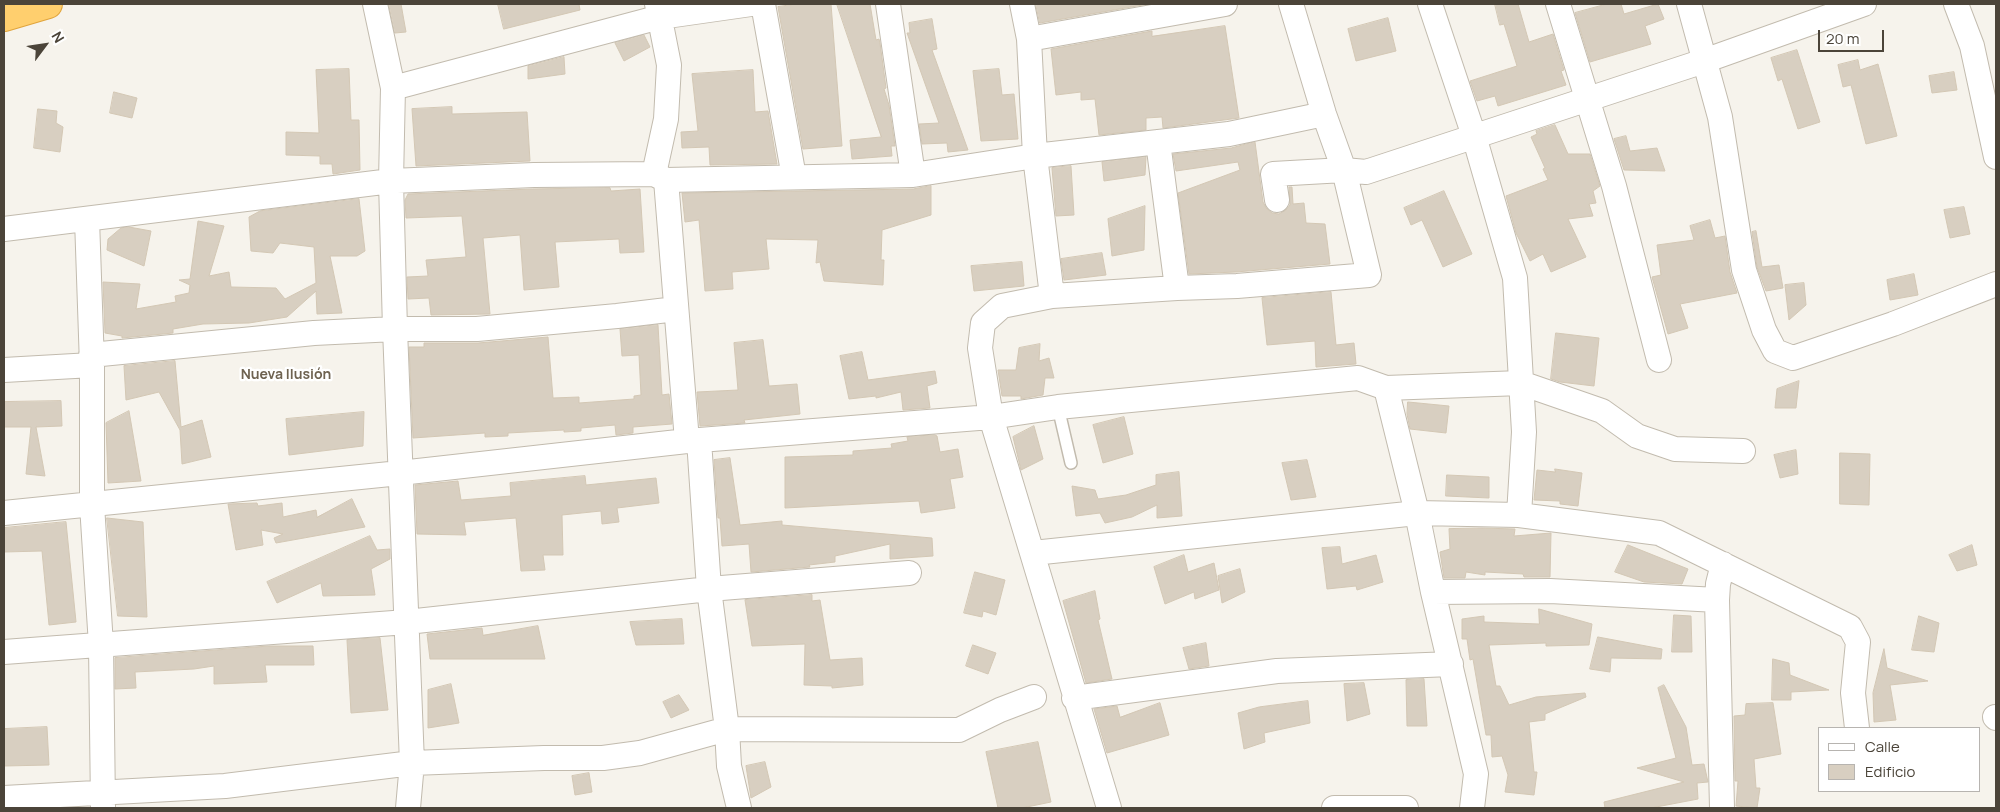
<!DOCTYPE html>
<html>
<head>
<meta charset="utf-8">
<style>
	body { margin:0 }
	#map { position:relative; width:2000px; height:812px; overflow:hidden; background:#f6f3ec; font-family:Manrope,sans-serif }
	canvas { display:block }
	.frame { position:absolute; inset:0; border:5px solid #4b4439; pointer-events:none }
	.legend { position:absolute; left:1818px; top:727px; width:162px; height:65px; box-sizing:border-box; background:#fff; border:1px solid #b7b4b0; margin:0; padding:6px 9px; list-style:none; font-size:15px; color:#4b4439 }
	.legend li { display:flex; align-items:center; gap:10px; height:25px }
	.legend b { width:25px; border:1px solid #b7b4b0 }
	.north { position:absolute; left:20px; top:20px; width:50px; height:50px; -webkit-text-stroke:4px #fff; paint-order:stroke; rotate:59deg; font-size:14px; font-weight:700; line-height:20px; text-align:center; color:#4b4439 }
	.north::after { content:''; display:block; margin:auto; width:18px; height:22px; background:#4b4439; clip-path:polygon(50% 0,100% 100%,50% 72%,0 100%) }
	.scale { position:absolute; left:1818px; top:30px; width:66px; height:22px; box-sizing:border-box; border:2px solid #4b4439; border-top:0; padding-left:6px; font-size:15px; line-height:18px; white-space:nowrap; color:#4b4439; -webkit-text-stroke:4px #fff; paint-order:stroke }
</style>
</head>
<body>
<div id="map">
<canvas width="2000" height="812"></canvas>
<div class="frame"></div>
<ul class="legend">
<li><b style="height:6px;background:#fff"></b>Calle</li>
<li><b style="height:14px;background:#d8cfc1"></b>Edificio</li>
</ul>
<div class="north">N</div>
<div class="scale">20 m</div>
</div>
<script>
const ctx = document.querySelector('canvas').getContext('2d');
ctx.lineJoin = 'round';
function fill(path, color) {
  ctx.fillStyle = color;
  ctx.fill(path, 'evenodd');
}
function stroke(path, color, width, dash) {
  ctx.strokeStyle = color;
  ctx.lineWidth = width;
  ctx.lineCap = dash ? 'butt' : 'round';
  ctx.setLineDash(dash || []);
  ctx.stroke(path);
}
function drawText(font, color, halo, rows, align = 'center') {
  ctx.font = font + ' Manrope,sans-serif';
  ctx.lineWidth = 4.5;
  ctx.setLineDash([]);
  ctx.textBaseline = 'middle';
  ctx.strokeStyle = halo;
  ctx.fillStyle = color;
  for (const [text, x, y, turn = 0] of rows) {
    ctx.save();
    ctx.translate(x, y);
    ctx.rotate((+turn || 0) * Math.PI / 180);
    ctx.textAlign = isNaN(turn) ? turn : align;
    if (halo) ctx.strokeText(text, 0, 0);
    ctx.fillText(text, 0, 0);
    ctx.restore();
  }
}
const building = new Path2D(`
	M389,4h12l5,28 -11,1z
	M498,4h81l1,6 -76,19z
	M796,4h35l11,142 -39,3 -25,-142z
	M837,4h33l6,36 3,-1 1,4 6,45 -2,1 5,16 6,41h-4l1,10 -40,3 -2,-19 31,-3z
	M1036,4h112l-108,19z
	M1495,4h23l11,38 24,-8 11,36 -3,1 5,14 -68,21 -3,-10 -18,5 -7,-20 47,-15 -13,-42 -4,1z
	M1607,4h14l3,10 34,-10 6,15 -19,7 6,18 -61,18 -15,-49z
	M1388,18l8,33 -40,10 -8,-32z
	M932,19l5,30 -5,1 36,100 -20,2 -1,-9 -25,1 -3,-20 20,-1 -32,-90h3l-1,-10z
	M1225,26l14,92 -76,10 -1,-11 -16,1v12l-47,5 -4,-36 -14,1v-8l-25,3 -5,-46 101,-18v5z
	M644,35l6,12 -26,14 -9,-18z
	M1797,50l23,72 -22,7 -16,-50 -4,2 -7,-23z
	M564,57l1,17 -37,5v-13z
	M1858,60l2,10 18,-6 19,72 -31,8 -15,-59 -8,2 -5,-22z
	M349,69l2,51h8l1,50 -27,4 -1,-10h-12v-8l-34,-1v-23l33,1 -3,-63z
	M999,69l3,26 12,-1 4,45 -37,2 -8,-70z
	M753,70l2,42 13,-1 9,53 -67,1 -1,-18 -27,1 -1,-16 17,-1 -6,-57z
	M1954,72l3,18 -25,3 -3,-17z
	M114,92l23,6 -5,20 -22,-5z
	M452,107v7l75,-2 3,49 -114,5 -4,-57z
	M38,109l19,2 -1,12 7,4 -3,25 -26,-4z
	M1555,125l13,29h22l10,32 -7,5 3,12 -7,1 4,12 -25,3 18,38 -35,15 -8,-18 -13,7 -14,-28 -10,-37 42,-16 -5,-11 2,-1 -14,-31 6,-3 -1,-3z
	M1626,136l4,15 27,-3 8,23 -41,-1 -10,-31z
	M1255,142l8,60 3,6 6,5 7,1 7,-4 4,-5 -1,-18h3l1,17 11,-1 2,20 19,1 5,40 -94,8 -47,2 -11,-81 62,-23 -2,-8 -62,9 -3,-17 58,-6z
	M1146,157l-1,18 -41,6 -2,-19z
	M1071,166l3,49 -18,1 -4,-48z
	M931,186v29l-49,15 -1,30h3l-1,25 -59,-4 -4,-19 -4,1 2,-23 -52,-1 3,30 -37,3 1,17 -28,2 -6,-71 -14,2 -3,-29 231,-4z
	M610,188l1,3 29,-2 4,63 -24,1 -1,-14 -64,3 4,45 -35,3 -4,-55 -37,3 7,76 -59,1 -2,-17 -21,1 -1,-22 21,-1 -2,-16 40,-3 -4,-41 -56,2 -1,-18 3,-6 124,-5z
	M1444,191l28,63 -29,13 -21,-47 -11,5 -7,-17z
	M359,199l6,52 -8,5h-27l12,57 -25,1 -1,-23 -29,26 -38,6 -46,1 -30,5v4l-51,5v-2l-17,-3 -2,-51 37,2 -4,25 40,-7 -1,-6 14,-3 1,-8 -11,-5 11,-1 8,-58 26,5 -15,50 20,-4 2,15 45,1 9,11 31,-16 -2,-36 -34,-4 -7,10 -22,-2 -2,-34 11,-6z
	M1145,206l-1,44 -32,6 -4,-37z
	M1964,207l6,27 -20,4 -6,-28z
	M1710,220l5,18 10,-2 5,36 7,21 -57,11 8,24 -20,6 -16,-57 9,-2 -4,-30 37,-5 -4,-14z
	M129,227l22,4 -7,35 -37,-16 1,-11 13,-11z
	M1756,231l6,36 17,-2 4,23 -17,3 -9,-24 -5,-35z
	M1102,253l4,22 -42,5 -3,-21z
	M1022,262l2,24 -50,5 -3,-25z
	M1914,274l4,21 -28,5 -3,-20z
	M1804,283l2,22 -17,15 -4,-35z
	M1331,292l5,53 18,-2 2,21 -40,3 -1,-26 -48,4 -5,-47z
	M658,325l4,70 7,-1 3,30 -39,3v6l-17,2 -1,-10 -34,3v3l-17,1v-2l-56,3v3l-23,1v-4l-72,5 -4,-91h15v-4h54l70,-6 5,61 26,-1v6l55,-4v-3l7,-1 -2,-40 -17,1 -2,-27z
	M1556,333l43,5 -5,48 -34,-4 -9,-3z
	M763,340l6,46 28,-2 3,30 -56,6 1,3 -45,3 -3,-34 41,-2 -4,-47z
	M1040,344l-1,17 10,-3 5,20h-9l-2,17 -22,4v-3h-19l-4,-26h18l3,-22z
	M862,352l6,28 67,-9 2,12 -10,3 3,22 -27,2 -2,-18 -25,6v-2l-27,3 -9,-43z
	M175,361l6,66 21,-7 9,37 -29,7 -2,-34 -21,-38 -33,8 -2,-34z
	M1799,381l-3,27h-21l2,-19z
	M61,401l1,25 -26,1 9,49 -19,-2 5,-47h-27v-25z
	M1408,402l41,4 -3,27 -36,-4 -3,-15z
	M129,411l12,70 -33,2 -2,-60z
	M364,412l-1,34 -74,9 -3,-36z
	M1124,417l9,37 -30,9 -10,-38z
	M1034,426l9,33 -22,11 -8,-33z
	M935,435l2,1 3,16 18,-3 5,28 -13,2 5,29 -34,5 -2,-12 -134,7v-51l68,-2v-4l39,-3 -1,-4 17,-3 -1,-4z
	M1796,450l2,24 -18,4 -6,-23z
	M1840,453l30,1 -1,51 -29,-1z
	M730,458l10,67 42,-4v4l150,13 1,18 -43,3v-15l-55,12v6l-26,3 1,2 -59,5 -2,-28 -27,2 -2,-28h-2l-4,-58z
	M1307,460l9,37 -25,3 -9,-37z
	M1555,469l27,4 -4,33 -18,-2v-3l-26,-1 3,-30 18,2z
	M1179,472l3,44 -25,2v-13l-25,12 -27,6 -5,-10 -24,3 -4,-30 23,4 3,9 28,-4 30,-10v-10z
	M1447,475l42,2v21l-43,-2z
	M585,476l1,9 70,-7 3,25 -42,5 2,14 -17,2 -1,-13 -39,4 1,40h-20l2,15 -24,1 -5,-53 -52,4 2,13 -49,-1 -2,-49 43,-4 3,19 50,-4 -1,-13z
	M352,499l13,28 -89,16 -2,-5 9,-4 -22,-4 2,15 -27,5 -8,-46 29,-1 1,3 24,-3 1,14 33,-7 1,7z
	M107,518l36,4 4,95 -29,-1z
	M66,522l10,100 -27,3 -7,-74 -38,1v-24z
	M1482,528l33,1 -1,7 37,-3 -1,44h-26l-1,-3 -38,-2v3l-19,-3 -1,6h-21l-4,-26 10,-3 -1,-20z
	M370,536l7,14 13,-1v10l-19,10 4,26 -52,1 -2,-13 -44,20 -10,-21z
	M1628,545l60,24 -6,15 -38,-2 -29,-10z
	M1972,545l5,20 -20,6 -8,-16z
	M1340,547l2,17 34,-9 7,27 -26,8 -1,-4 -29,3 -5,-41z
	M1184,555l4,17 26,-9 5,27 -24,9 -1,-7 -29,12 -11,-37z
	M1240,569l5,23 -23,11 -4,-27z
	M975,572l30,8 -9,35 -13,-4 -1,6 -18,-4z
	M1095,591l5,28 -2,1 14,59 -26,4 -23,-82z
	M812,595v6l8,-1 10,60 32,-2 1,27 -31,3v-2l-28,-1 1,-41 -53,2 -7,-46z
	M1539,609l53,15 -3,21 -43,1v-3l-57,2 7,41h4l9,19 27,-8 49,-4 1,4 -41,17v6l-16,2 5,50h3l-3,23 -29,-3 3,-17 -6,-19 -10,1 -1,-22h-5l-13,-76 -3,1 -3,-21h-5v-20l22,-3v6l55,2z
	M1674,615l17,1 1,36h-20z
	M1919,616l20,7 -5,29 -22,-2z
	M682,619l2,25 -48,1 -6,-23z
	M538,626l7,33h-115l-3,-25 55,-6 1,7z
	M1598,637l64,12 -1,10 -50,-1 -1,14 -20,-3z
	M380,638l8,72 -37,3 -4,-73z
	M1206,643l3,23 -20,3 -6,-21z
	M973,645l23,8 -8,21 -22,-8z
	M269,646h44l1,19h-49l2,17 -53,2v-18l-20,3 -59,3 1,16 -21,1v-31z
	M1884,649l3,19 41,13 -38,4 6,35 -22,2 -1,-29z
	M1773,659l16,4 1,12 39,15 -38,2v8h-19z
	M1424,679l3,47h-20l-1,-46z
	M1364,683l6,31 -23,7 -3,-37z
	M451,684l8,39 -31,5v-38z
	M1664,685l22,42 6,38 12,-1 4,18 -11,1 1,16 -47,9h-46l-1,-6 80,-20 -47,-14 39,-10 -18,-70z
	M679,695l10,15 -18,8 -8,-16z
	M1308,701l2,22 -46,10 1,9 -21,7 -6,-36 21,-6z
	M1160,703l9,32 -62,18 -13,-44 23,-3 3,11z
	M1773,703l8,51 -27,5 2,29h4l-3,20 -21,-2 2,-25h-3l-1,-65 11,-1 1,-11z
	M47,727l2,38 -45,1v-37z
	M1038,742l13,60 -29,6h-24l-12,-56z
	M765,762l6,25 -20,11 -5,-32z
	M589,773l3,19 -17,3 -3,-19z`);
const lane = new Path2D(`
	M1058,407l13,56`);
const street = new Path2D(`
	M375,4l18,84 -2,93 4,148 17,434 -4,45
	M763,4l31,173
	M888,4l25,171
	M1022,4l7,35 6,117 17,140
	M1430,4l44,132 41,142 9,154 -5,83
	M1558,4l56,182 45,174
	M1689,4l31,113 24,153 20,60 11,21 18,7 100,-34 103,-40
	M1956,4l16,42 24,111
	M1029,39l196,-35
	M393,88l267,-71 91,-13
	M1158,142l19,146
	M654,174l12,-55 3,-54 -12,-61
	M666,180l21,261
	M1277,200l-4,-26 71,-4 22,2 338,-111 160,-57
	M87,219l5,146v140l9,140 2,162
	M4,229l387,-48 143,-6 120,-1 12,6 247,-5 122,-19 194,-22 95,-20
	M91,355l223,-22 81,-4h82l140,-13 59,-7
	M4,370l88,-5
	M1386,388l31,125 16,79 43,182 -4,34
	M699,440l10,149 18,140 2,37 10,42
	M4,513l396,-40 287,-32 304,-24 67,-10 300,-29 28,10 135,-5 81,28 35,25 38,13 68,2
	M1033,553l384,-40 102,2 140,18 191,94 8,15 -5,51 4,35
	M1433,592l117,-1 167,9
	M4,652l403,-30 302,-33 200,-16
	M1074,698l203,-27 174,-7
	M1995,717l1,1
	M4,798l221,-12 187,-23 132,-5h59l37,-5 87,-24 232,1 41,-20 34,-13
	M1109,808l-118,-391 -11,-69 3,-25 19,-17 50,-10 125,-8 60,-2 132,-11 -25,-105 -20,-56 -33,-110
	M1334,808h72
	M1722,808l-5,-208 1,-16 5,-20`);
const highway = new Path2D(`
	M4,17l44,-13`);
const neighbourhoodNames = [
	["Nueva Ilusión",286,375]
];
fill(building, '#d8cfc1');
stroke(building, '#d3c7b4', 1);
stroke(lane, '#c2bbae', 14);
stroke(street, '#c2bbae', 26);
stroke(highway, '#e0a43c', 30);
stroke(lane, '#fff', 11);
stroke(street, '#fff', 24);
stroke(highway, '#ffcf6e', 28);
drawText('bold 14px', '#6e6250', '#fff', neighbourhoodNames);
</script>
</body>
</html>
